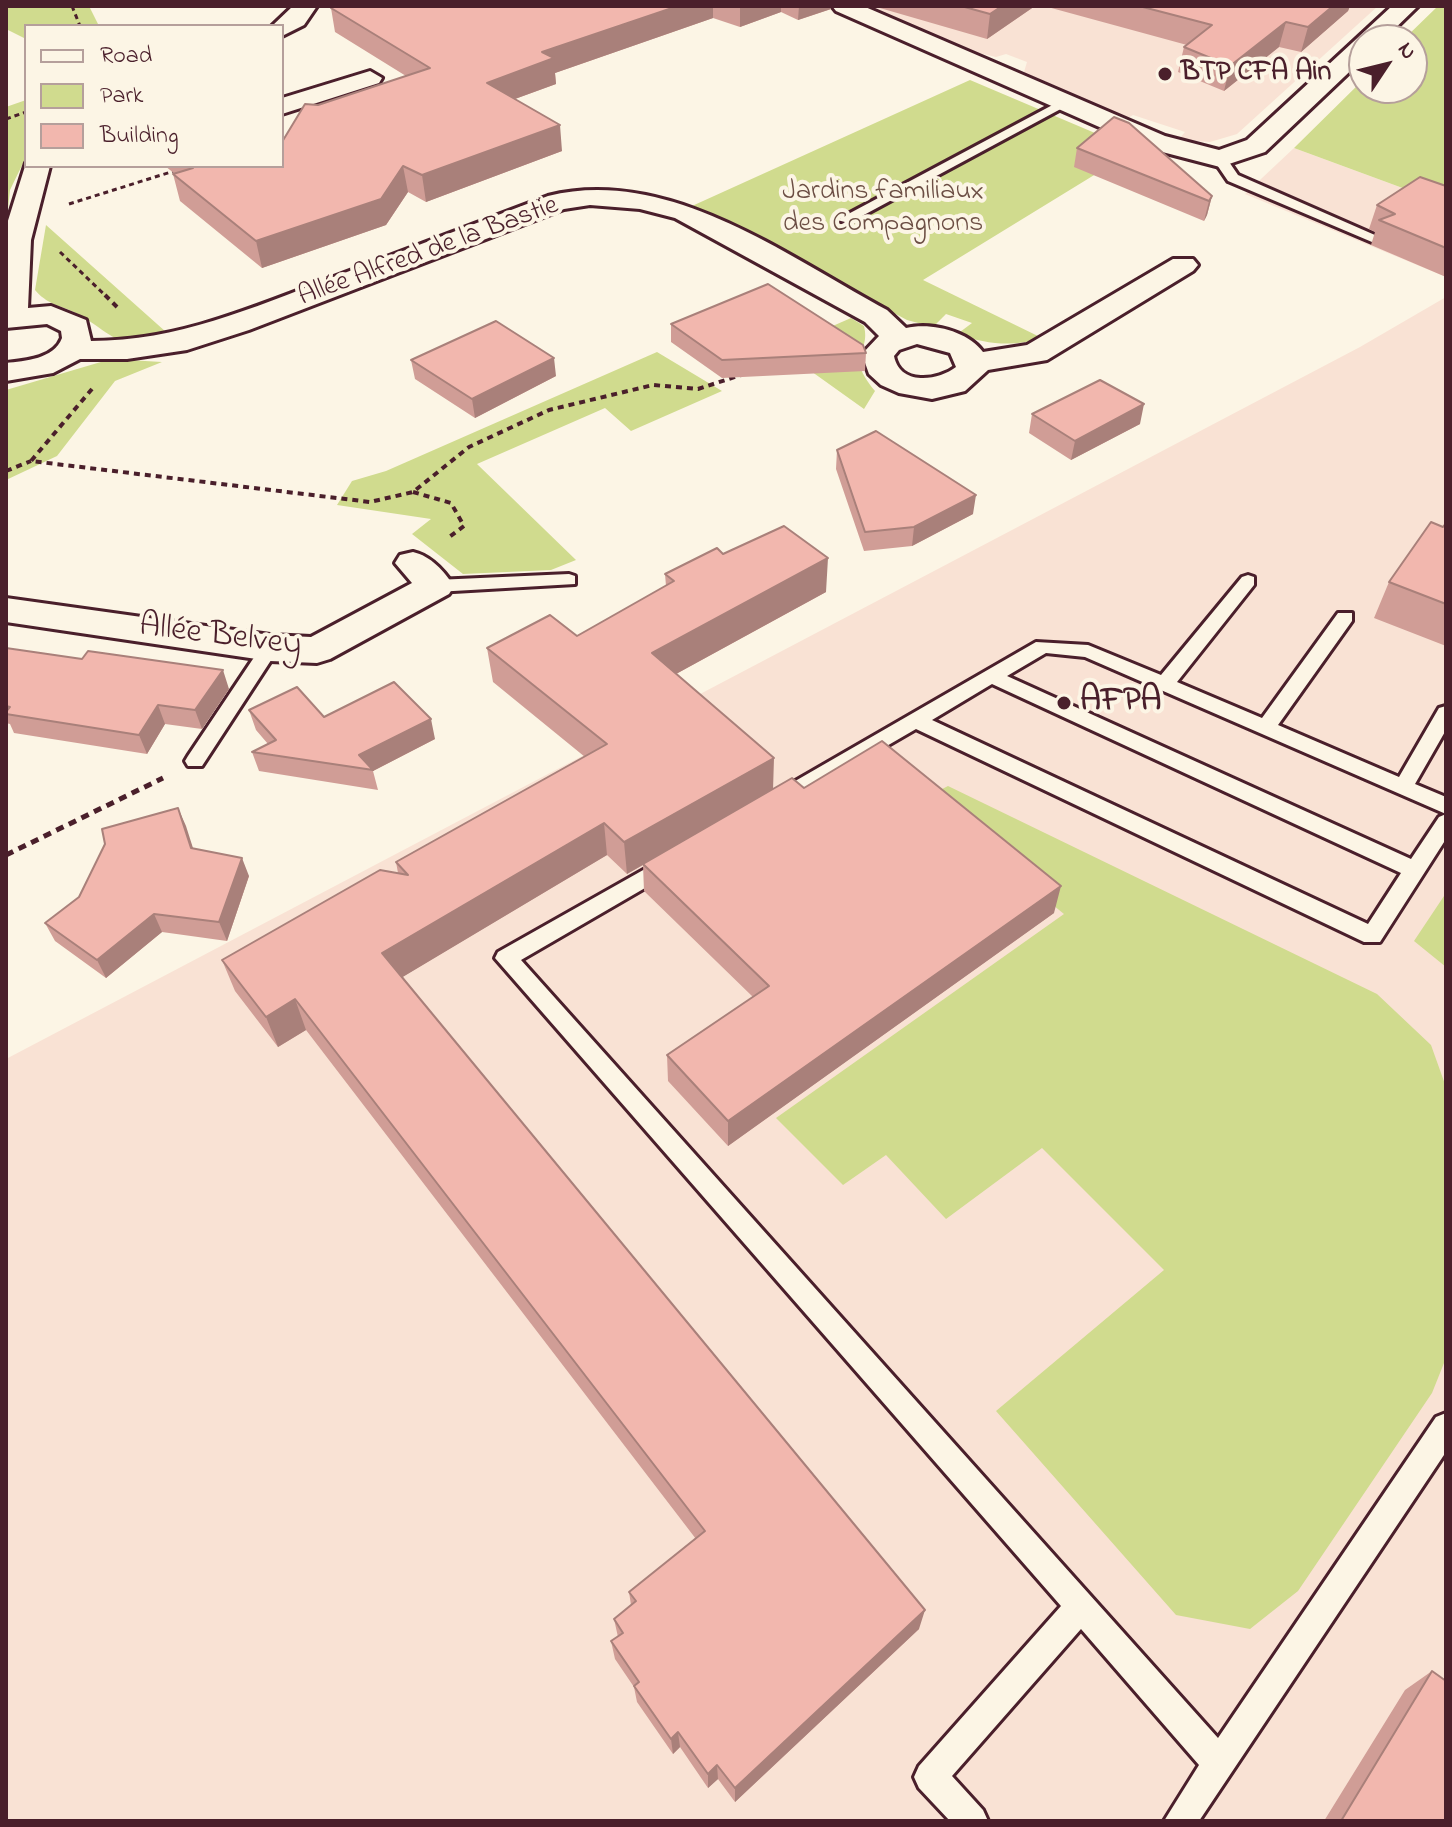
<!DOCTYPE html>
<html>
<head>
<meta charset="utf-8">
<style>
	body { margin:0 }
	#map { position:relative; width:1452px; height:1827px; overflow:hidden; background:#fcf5e5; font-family:"Indie Flower",sans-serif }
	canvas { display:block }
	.frame { position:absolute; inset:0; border:8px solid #4a1f2b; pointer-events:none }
	.legend { position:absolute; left:24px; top:24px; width:260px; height:144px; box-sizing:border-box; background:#fcf5e5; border:2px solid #b59f9b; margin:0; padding:10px 14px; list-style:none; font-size:24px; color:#4a1f2b }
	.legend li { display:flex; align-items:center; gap:16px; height:40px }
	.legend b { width:40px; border:2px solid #b59f9b }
	.north { position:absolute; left:1348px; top:24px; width:80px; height:80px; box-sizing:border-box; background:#fcf5e5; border:2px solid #b59f9b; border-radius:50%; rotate:55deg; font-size:22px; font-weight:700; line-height:32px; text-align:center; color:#4a1f2b }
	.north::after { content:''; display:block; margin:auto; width:28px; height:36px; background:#4a1f2b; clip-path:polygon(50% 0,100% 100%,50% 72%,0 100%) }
</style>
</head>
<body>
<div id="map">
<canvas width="1452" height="1827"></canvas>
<div class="frame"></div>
<ul class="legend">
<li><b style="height:10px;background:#fcf5e5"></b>Road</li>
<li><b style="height:22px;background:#d0db8e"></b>Park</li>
<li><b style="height:22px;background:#f2b7ae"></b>Building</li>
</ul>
<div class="north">N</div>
</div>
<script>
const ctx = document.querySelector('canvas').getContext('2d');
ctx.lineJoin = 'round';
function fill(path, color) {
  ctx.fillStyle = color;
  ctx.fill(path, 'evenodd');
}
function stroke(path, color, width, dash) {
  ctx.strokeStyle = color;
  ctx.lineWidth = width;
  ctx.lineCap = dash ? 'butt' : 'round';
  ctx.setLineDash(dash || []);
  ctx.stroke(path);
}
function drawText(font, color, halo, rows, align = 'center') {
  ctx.font = font + ' "Indie Flower",sans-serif';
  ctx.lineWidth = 8;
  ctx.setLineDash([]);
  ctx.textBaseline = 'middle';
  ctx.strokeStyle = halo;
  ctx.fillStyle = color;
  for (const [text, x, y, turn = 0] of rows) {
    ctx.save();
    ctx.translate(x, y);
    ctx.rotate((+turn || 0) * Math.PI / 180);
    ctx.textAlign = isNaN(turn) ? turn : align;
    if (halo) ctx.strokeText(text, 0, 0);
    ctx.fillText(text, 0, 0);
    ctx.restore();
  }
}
const built = new Path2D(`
	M862,6h516l-141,128 -27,8 -32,-2 7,-8 -52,-17 -5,3 -99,-41 -5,-5 3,-10 -21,-8 -10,3 -35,-8z
	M1294,148l152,56v73l-201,-83z
	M1446,297v1524h-1440v-762l1354,-712z`);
const green = new Path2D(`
	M6,6h83l10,20h-73v13l-20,-10z
	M1438,6h8v198l-152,-56 70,-69v9h48v-48h-9z
	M970,80l165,70 -212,130 119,58c-31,10 -55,5 -86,-3l16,-12 -26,-9 -13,13 -26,-7 -215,-114z
	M26,100v57l-16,33 -4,37v-120z
	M46,225l120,107c-48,25 -54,-1 -92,-20 -16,-7 -27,-8 -39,-22z
	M851,318l13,8c7,29 -20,27 11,65l-11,18 -84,-60z
	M657,352l65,39 -91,40 -26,-23 -128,56 99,96 -25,10 -88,4 -51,-40 19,-15 -94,-14 15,-24 34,-10z
	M111,359l51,3 -47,19 -58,75 -51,24v-90z
	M948,786l429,208 54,51 15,42v271l-14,35 -134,198 -48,38 -74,-14 -180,-204 168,-141 -122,-122 -96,71 -60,-64 -43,30 -67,-67 288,-204 -141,-115z
	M1446,893v74l-32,-26z`);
const pathFar2 = new Path2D(`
	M72,6l8,20
	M6,119l20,-7
	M69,204l121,-38
	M60,252l47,45`);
const pathFar1 = new Path2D(`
	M105,295l14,14
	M92,389l-61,72 339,41 43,-10 56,-45 80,-37 104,-25 45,4 43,-14
	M6,471l25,-10
	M413,492l38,11 13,23 -16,12`);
const path = new Path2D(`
	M6,855l157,-77`);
const lane = new Path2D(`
	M1060,101l10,3 -221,119 -12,-3z
	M1215,156h10l13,19 146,64 -12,3 -144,-61 -15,-22z
	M569,574l6,2v8l-139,8 -9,-6 9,-6z
	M1248,575l6,2v8l-77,97 85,36 76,-105h14v8l-74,104 121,52 40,-69 7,-2v24l-31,54 31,13v17l-361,-157 -39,-4 -39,23 404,183 28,-42 7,-3v25l-66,103h-16l-448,-213 -131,76 -7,3 -10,-8 3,-5 265,-153 52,3 73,30 81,-98zM992,684l409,189 -33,51 -436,-204z
	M270,642l9,6 -77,118h-14l-3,-5 3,-5 75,-112z
	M668,856l8,2 3,6 -3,6 -155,90 697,778 218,-321 10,-4v39l-247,369h-35l35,-56 -118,-136 -129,147 31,34 5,11h-38l-31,-33 -5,-11 5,-11 142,-160 -566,-648 3,-6z`);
const street = new Path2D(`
	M293,6h24l-13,19 -22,11v-10h-10z
	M832,6h31l302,130 54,14 28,-10 145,-134h26l-35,34h-19v18l-99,94 -45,15 -73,-19 -311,-137z
	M370,71l12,7 -3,5 -97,31v-16z
	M26,163v3h24l-19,74 -3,68 23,-2 35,14 5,21c86,0 161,-33 240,-63 73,-27 145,-55 217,-82 120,-30 237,59 339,114l19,18c25,-6 62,3 77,24l44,-7 146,-86h20l5,6 -5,6 -146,89 -59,10 -23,21 -33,8 -33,-6 -18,-8 -12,-11 -7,-20 17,-18 -14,-14 -190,-104 -35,-9 -50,-4 -26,4 -315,121 -62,20 -60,9h-47l-27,14 -47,8v-18c19,-2 48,-4 56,-25l-1,-7 -14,-7 -41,4v-101zM917,344l33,9 6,14c-18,14 -56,19 -62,-11l5,-6z
	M413,552c18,4 31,19 41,34l-5,8 -119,65 -13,4 -47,-2 -264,-39v-24l264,37 41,2 101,-54 -17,-20 5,-8z`);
const wall = new Path2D(`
	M336,6h495v3l-33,11 -17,-8 -41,15 -27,-9 -158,55 1,11 -41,15 47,52 -136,51 -18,-10 -22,33 -124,43 -82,-67 -7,-27h2l-10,-8h117l36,-61 88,-29 -71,-44 -4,-24z
	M873,6h162l-48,33z
	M1044,6h306l-2,5 -47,41 -22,-5 -55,44 -46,-19 6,-25 3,-2z
	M1077,148l135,48 -5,19 -3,6 -130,-54z
	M1446,186v91l-75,-32 4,-13 -6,-3 8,-24z
	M671,324l195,29 -1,18 -143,7 -51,-36z
	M411,360l145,16 -81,42 -60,-39z
	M1032,414l108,10 -69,36 -42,-27z
	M837,450l136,64 -61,32 -48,5 -28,-82z
	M1446,523v123l-72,-28 15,-36z
	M723,554l103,38 -150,82 97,115 31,-1 250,125 -326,233 -60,-65 -1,-26 86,-58 -109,-106 -1,-26 -16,9 -20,-19 -205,122 517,652 -184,173 -17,-23 -10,9 -28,-41 -7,7 -36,-52 -3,-15 -19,-28 -4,-18 7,-4 -4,-18 17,-14 -2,-13 67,-53 -390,-509 -28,17 -43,-56 -13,-31 176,-87 -2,-11 189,-105 -92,-75 -6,-34 90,-12 89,-50 -1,-12z
	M6,648l223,41 -27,40 -37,-5 -18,30 -133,-21 -4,-9 -4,-1z
	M249,710l75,7 111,22 -62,32 5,19 -119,-19 -7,-19 16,-8 -12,-14z
	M178,808l15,41 56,27 -22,65 -65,-9 -56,46 -51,-37 -10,-18 34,-26z
	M1432,1671l13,10 1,-2v142h-122l81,-131z`);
const shadedWall = new Path2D(`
	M678,6h35v12l-158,55 1,11 -66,24 -3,-25 55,-31z
	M740,6h41v6l-41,15z
	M799,6h32v3l-33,11z
	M1002,6h33l-48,33 3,-25z
	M1333,6h17l-2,5 -47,41 7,-25z
	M1286,22l-7,25 -55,44 6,-25z
	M560,125l2,26 -136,51 -4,-27z
	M403,166l5,26 -22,33 -124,43 -6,-27z
	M1212,196l-5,19 -3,6 5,-20z
	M554,358l2,18 -81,42 -3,-19z
	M1144,404l-4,20 -69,36 4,-19z
	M976,495l-3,19 -61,32 2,-19z
	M828,558l-2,34 -172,94 -2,-33z
	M223,670l6,19 -27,40 -7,-19z
	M158,705l7,19 -18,30 -8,-19z
	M431,719l4,20 -62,32 -14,-16z
	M774,758l-1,32 -146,84 -3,-32z
	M178,808l8,18 13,41 -8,-19z
	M604,823l3,32 -216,129 -9,-31z
	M242,858l7,18 -22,65 -8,-19z
	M1061,886l-7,27 -326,233v-25z
	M154,914l8,18 -56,46 -9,-18z
	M295,999l11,31 -28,17 -12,-30z
	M925,1610l-6,19 -184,173v-14z
	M678,1732l2,15 -7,7 -2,-15z
	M717,1765l1,14 -10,9v-14z`);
const building = new Path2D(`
	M336,6h342l-136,46 12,6 -67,25 73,42 -138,50 -19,-9 -22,33 -125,42 -83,-67 20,-6 -2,-2h91v-24l23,-38 13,1 112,-37 -99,-60z
	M961,6h41l-12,8z
	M1139,6h194l-25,21 -22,-5 -56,44 -46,-19 28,-22z
	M1114,117l15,6 83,73 -3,5 -132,-53z
	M1420,177l26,9v62l-67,-28 16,-6 -18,-9z
	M768,284l95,61 3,8 -144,7 -51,-36z
	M496,321l58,37 -82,41 -61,-39z
	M1100,380l44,24 -69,37 -43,-27z
	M876,431l100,64 -62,32 -49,5 -28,-82z
	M1431,522l12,5 3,-4v81l-57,-22z
	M784,526l44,32 -176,95 122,105 -150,84 -20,-19 -222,130 543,657 -190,178 -18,-23 -9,9 -30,-42 -7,7 -37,-53 5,-4 -28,-41 12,-8 -9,-14 22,-18 -7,-9 76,-61 -410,-532 -29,18 -44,-57 158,-90 28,5 -12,-13 211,-118 -120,-96 63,-33 27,21 97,-55 -9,-7 52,-26 6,6z
	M6,648l76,11 6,-8 135,19 -28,40 -37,-5 -19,30 -133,-21v-2l4,-5 -4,-1z
	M394,682l37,37 -72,36 14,15 -121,-18 24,-12 -27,-30 48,-23 27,30z
	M882,741l179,145 -333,235 -61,-66 102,-69 -126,-122 149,-86 12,10z
	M178,808l13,40 51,10 -23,64 -65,-8 -57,46 -52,-37 34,-26 26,-53 -3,-15z
	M1432,1671l14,10v140h-105z`);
const markers = [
	[1165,74,8,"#4a1f2b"],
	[1064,703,8,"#4a1f2b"]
];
const farPoinames = [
	["BTP CFA Ain",1181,74]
];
const farParknames = [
	["Jardins familiaux",883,193],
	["des Compagnons",883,225]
];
const farStreetnames = [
	["Allée Alfred de la Bastie",429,253,-20]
];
const streetNames = [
	["Allée Belvey",220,638,7]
];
const poiNames = [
	["AFPA",1080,703]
];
fill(built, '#f9e2d4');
fill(green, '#d0db8e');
stroke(lane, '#4a1f2b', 6);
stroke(street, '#4a1f2b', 6);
stroke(pathFar2, '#4a1f2b', 3, [5, 4]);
stroke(pathFar1, '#4a1f2b', 4, [6, 5]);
stroke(path, '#4a1f2b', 5, [8, 6]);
fill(lane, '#fcf5e5');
fill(street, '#fcf5e5');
fill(wall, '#d09d96');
fill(shadedWall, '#a9807a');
fill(building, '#f2b7ae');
stroke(building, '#a9807a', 2);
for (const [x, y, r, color] of markers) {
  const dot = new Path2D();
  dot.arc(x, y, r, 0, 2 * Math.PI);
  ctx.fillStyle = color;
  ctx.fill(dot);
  stroke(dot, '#fcf5e5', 3);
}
drawText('bold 28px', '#4a1f2b', '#fcf5e5', farPoinames, 'left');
drawText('28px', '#6c4e44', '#fcf5e5', farParknames);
drawText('28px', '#4a1f2b', '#fcf5e5', farStreetnames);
drawText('34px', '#4a1f2b', '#fcf5e5', streetNames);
drawText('bold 34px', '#4a1f2b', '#fcf5e5', poiNames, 'left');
</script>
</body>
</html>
